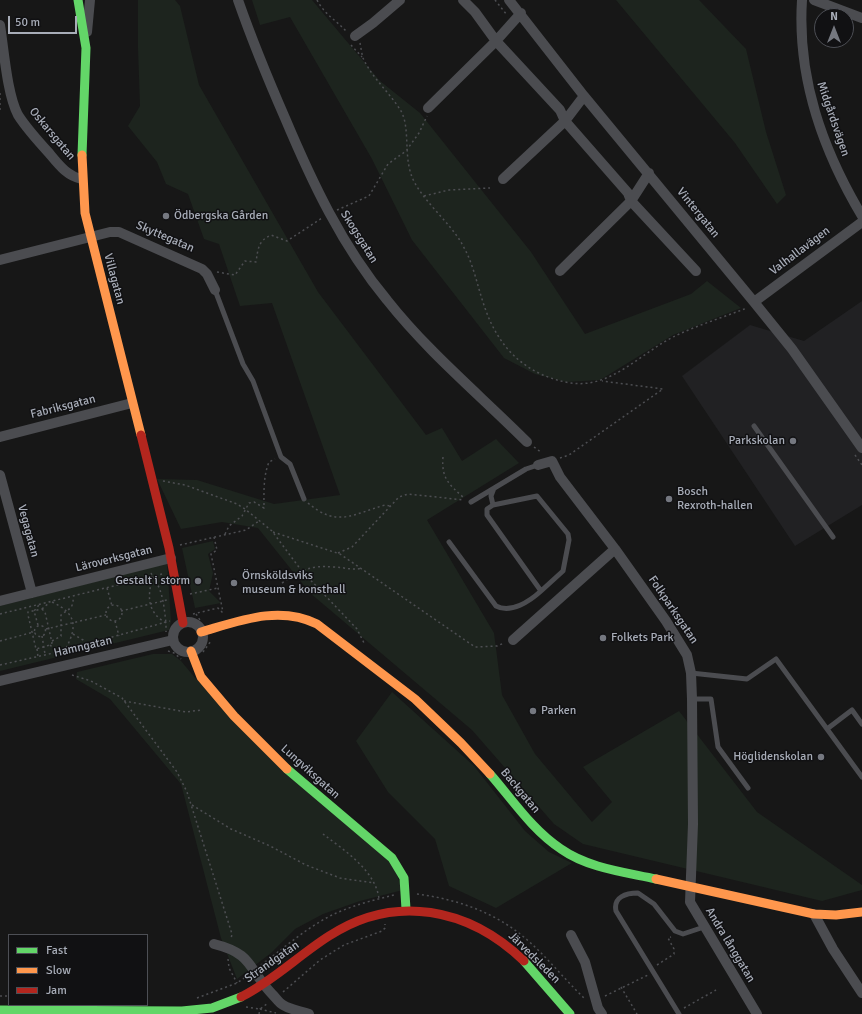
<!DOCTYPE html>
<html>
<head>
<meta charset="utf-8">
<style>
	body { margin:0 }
	#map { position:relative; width:862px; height:1014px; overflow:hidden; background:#171717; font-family:Signika,sans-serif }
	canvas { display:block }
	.legend { position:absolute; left:8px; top:934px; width:140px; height:72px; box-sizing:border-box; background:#111113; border:1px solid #4d4f55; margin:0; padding:5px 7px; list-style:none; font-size:12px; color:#a8adb8 }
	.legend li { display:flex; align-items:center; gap:8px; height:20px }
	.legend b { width:20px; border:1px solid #4d4f55 }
	.north { position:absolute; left:814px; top:8px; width:40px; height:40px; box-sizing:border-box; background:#111113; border:1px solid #4d4f55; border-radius:50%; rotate:0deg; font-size:11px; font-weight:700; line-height:16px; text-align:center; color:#a8adb8 }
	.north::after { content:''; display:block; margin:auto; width:14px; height:18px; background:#757880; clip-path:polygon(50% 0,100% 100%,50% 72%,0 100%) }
	.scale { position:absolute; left:8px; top:16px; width:69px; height:18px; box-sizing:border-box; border:2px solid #a8adb8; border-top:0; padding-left:5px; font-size:12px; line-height:14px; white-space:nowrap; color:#a8adb8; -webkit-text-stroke:3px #111113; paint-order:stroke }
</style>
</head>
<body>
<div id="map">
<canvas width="862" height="1014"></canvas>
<ul class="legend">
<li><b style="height:5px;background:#63d668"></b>Fast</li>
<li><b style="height:5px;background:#ff974d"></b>Slow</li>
<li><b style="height:5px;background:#b3261e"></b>Jam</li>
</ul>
<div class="north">N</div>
<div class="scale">50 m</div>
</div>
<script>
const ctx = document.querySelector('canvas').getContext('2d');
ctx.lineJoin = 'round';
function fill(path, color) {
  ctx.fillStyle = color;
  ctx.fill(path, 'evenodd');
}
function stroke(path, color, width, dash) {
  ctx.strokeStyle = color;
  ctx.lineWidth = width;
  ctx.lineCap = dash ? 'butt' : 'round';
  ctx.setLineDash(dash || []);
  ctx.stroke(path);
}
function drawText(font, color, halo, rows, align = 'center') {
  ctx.font = font + ' Signika,sans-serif';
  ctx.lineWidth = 3;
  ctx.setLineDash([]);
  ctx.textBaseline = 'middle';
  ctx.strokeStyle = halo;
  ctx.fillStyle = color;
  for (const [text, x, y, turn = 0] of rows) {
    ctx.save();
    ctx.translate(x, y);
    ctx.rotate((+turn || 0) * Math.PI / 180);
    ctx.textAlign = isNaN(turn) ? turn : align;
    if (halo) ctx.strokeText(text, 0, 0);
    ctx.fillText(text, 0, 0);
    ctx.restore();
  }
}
const built = new Path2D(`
	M862,301v204l-67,41 -113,-170 68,-51 54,16z`);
const green = new Path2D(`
	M138,0h37l5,6 19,79 119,207 108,143 16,-7 20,33 34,-22 23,24 -92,57 67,113 8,62 33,59 57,68 20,-20 -29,-35 96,-56 78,101 105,73v5l-40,11 -239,-57 -29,-20 -82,-94 -162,-137 -52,-65 -36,-6 -41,7 -24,-50 40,1 77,24 66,-9 -68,-192 -32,3 -21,-62 -15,-5 -16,-45 -22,-10 -9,-22 -29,-36 12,-20 -2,-58z
	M252,0h60l68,81 40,32 111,139 54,82 106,-40 16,-13 34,27 -68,27 -73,45 -34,2 -31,-8 -31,-16 -92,-118 -40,-81 -82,-142 -30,8z
	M616,0h83l47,49 20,83 20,63 -9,9 -42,-61z
	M213,541l2,8 -7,5 5,19 -4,18 12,12 -26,5 -13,-60z
	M167,563l4,58 -2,9 -169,41v-65z
	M153,654h19l9,7 15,18 194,180 13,31 -43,11 -37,13 -28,15 -24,24 -34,26 -16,-41 -40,-154 -71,-85 -34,-20 1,-7z
	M392,692l82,74 51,65 24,21 23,11 -76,45 -47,-22 -14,-47 -47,-47 -32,-51z`);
const path = new Path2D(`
	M317,0c8,15 19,20 30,32
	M495,0l12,15
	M360,43c1,5 2,12 3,15 9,20 27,35 38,53 9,16 3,43 10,63 7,23 39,48 51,70 12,20 15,42 23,64 14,41 42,68 86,75 40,6 71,-31 104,-47 23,-11 49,-19 72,-28
	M351,45l11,12
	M0,93v20
	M424,196l25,-6 41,-2
	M337,210l32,-14 19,-32 18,-13 13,-18 8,-17
	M217,272l18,3 10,-14 11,1c2,-13 2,-21 15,-27l16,6 35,-23
	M534,447l8,6
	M855,455l7,10
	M443,457c-2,22 7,28 21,41
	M560,458l9,-3 94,-66 -61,-8
	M163,481l22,4 52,19 8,5 27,22 29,39 56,59 7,14
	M308,503c29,25 45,11 77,2l5,1
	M273,532l67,22 135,93 22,-1 7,-3
	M225,534l4,-8 13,-10 7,-13 5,-1 10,6c0,-15 -1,-31 5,-46l6,-3
	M214,537l3,13 -6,4 12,58
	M180,545l66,-15 13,-9
	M338,553l14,-6 47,-50 9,-3 56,6
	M151,573l2,4c-6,19 -6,35 13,46v9
	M153,577c10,13 11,30 13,46
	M282,583c20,-13 27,-18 52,-16 10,0 18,4 28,1
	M107,588l5,18
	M190,594l28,-6
	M52,602c26,12 25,26 13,48
	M106 613a8 8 0 1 1 16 0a8 8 0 1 1-16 0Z
	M42,609l3,3 7,31 -2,2 -14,4 -8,-34v-3z
	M42,609l8,-7
	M121,611l46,-11
	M0,614l162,-40
	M193,614l25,-6 6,6
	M196,614l4,6
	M115,621l4,15
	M38,625l-4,-14 5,-6
	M34.5 631a5.5 5.5 0 1 1 11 0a5.5 5.5 0 1 1-11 0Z
	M46,629l60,-14
	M73,634l10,6 2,5
	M42,636l3,18
	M0,641l34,-9
	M52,641l9,-5v-21c7,-6 13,-6 12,-18
	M50,645l8,7
	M37,649l1,8
	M168,651l6,2 7,6
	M203,652l8,-11
	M0,665l58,-13 112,-31
	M72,675l19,6 31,17 55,74 10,20 45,142 -1,5
	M124,701l62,11 15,-2
	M192,805l39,24 39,17 36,19 34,13 34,5
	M323,834c21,16 53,37 56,65
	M417,894c32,4 65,14 92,32 29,19 50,48 75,72
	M228,959l1,9 8,15
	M261,965c23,-17 45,-37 71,-50 19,-9 41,-15 62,-20
	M657,965l17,-11v-5l-6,-11 3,-1
	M621,987l16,27
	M283,992l37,-32 24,-15 38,-14 3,-3v-4
	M0,996h9
	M605,996l43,-21
	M197,998l40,-15 10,-7
	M246,1007l14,2 8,-6
	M684,1008l32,-18
	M259,1014l1,-5 16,4`);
const lane = new Path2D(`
	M215,290l28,74 10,17 28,76 9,7 14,35
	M754,426l79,111
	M471,502l55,-33 12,-4
	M493,505l44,-9 31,38 1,6 -6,31 -22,20
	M449,542l47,64c15,8 34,-5 45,-15l-54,-76v-6l6,-4 -2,-9 3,-8
	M691,673l56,6 29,-20 86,118
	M692,699h19l7,48 30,41
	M827,729l25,-19 10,14
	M679,1014l-63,-103c-3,-14 10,-18 22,-18l16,11 21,27 8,3 21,-7`);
const street = new Path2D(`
	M238,0c14,40 30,79 47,118 27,64 57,128 102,182 41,52 93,95 140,142
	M509,0l75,96 170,206 38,47 70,99
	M802,0c-5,78 20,149 60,216
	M814,0l48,18
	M521,13l-25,28 64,69 5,11 63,72 3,8 65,70
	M0,25c4,25 7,69 18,90 9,14 20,26 31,38 10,12 18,23 33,26
	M87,32l3,-32
	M355,36l18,-13 27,-23
	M428,108l68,-67 -21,-29 -12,-12
	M503,179l62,-58 19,-25
	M0,260l110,-28h9l83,37 5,5 8,16
	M560,271l71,-70 18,-28
	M754,302l108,-80
	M0,437l132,-34
	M538,465l14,-4 8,16 55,72 51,72 21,34 4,18 1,26 1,125 -3,78 67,112
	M0,475l32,118
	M0,601l171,-43
	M173 637a15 15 0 1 1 30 0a15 15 0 1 1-30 0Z
	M513,640l102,-91
	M0,681l173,-41
	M814,914l19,35 29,44
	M571,935l14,27 13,46 4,6
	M214,944c40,10 33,24 58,50 4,4 7,9 11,11 8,5 18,6 26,9`);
const fast = new Path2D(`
	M78,0l8,48 -4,107
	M287,769l105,89 12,20 2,31
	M490,774c22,25 42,56 71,75 27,19 63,23 95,30
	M524,961l46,53
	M0,1010l182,1 30,-3 29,-11`);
const slow = new Path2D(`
	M82,155l3,58 56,222
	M201,632c38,-11 78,-27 116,-8l98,75 46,44 29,31
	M191,651l10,26 33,39 53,53
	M656,879l158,35 22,1 26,-3`);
const jam = new Path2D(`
	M141,435l28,113 14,75
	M241,997c32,-16 58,-42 88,-61 66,-43 140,-28 195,25`);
const markers = [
	[166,216,4,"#757880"],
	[793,441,4,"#757880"],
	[669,499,4,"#757880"],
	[198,581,4,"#757880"],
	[234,583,4,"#757880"],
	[603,638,4,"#757880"],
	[533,711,4,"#757880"],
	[821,757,4,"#757880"]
];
const streetNames = [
	["Midgårdsvägen",833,119,71],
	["Oskarsgatan",52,134,50],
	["Vintergatan",698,213,51],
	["Skyttegatan",165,237,23],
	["Skogsgatan",359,237,58],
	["Valhallavägen",800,251,-37],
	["Villagatan",114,279,75],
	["Fabriksgatan",63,407,-14],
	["Vegagatan",28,531,75],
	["Läroverksgatan",114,559,-14],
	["Folkparksgatan",673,610,56],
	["Hamngatan",83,647,-13],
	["Lungviksgatan",310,772,42],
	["Backgatan",520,791,50],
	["Andra långgatan",730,945,59],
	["Järvedsleden",534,958,45],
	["Strandgatan",272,962,-35]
];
const poiNames = [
	["Ödbergska Gården",174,216],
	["Parkskolan",785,441,"right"],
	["Bosch",677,492],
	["Rexroth-hallen",677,506],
	["Örnsköldsviks",242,576],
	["museum & konsthall",242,590],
	["Gestalt i storm",190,581,"right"],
	["Folkets Park",611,638],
	["Parken",541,711],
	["Höglidenskolan",813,757,"right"]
];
fill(built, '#212123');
fill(green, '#1d241e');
stroke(path, '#4d4e52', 1.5, [2, 3]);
stroke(lane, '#4b4c50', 5);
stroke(street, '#4b4c50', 10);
stroke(fast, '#63d668', 9);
stroke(slow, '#ff974d', 9);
stroke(jam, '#b3261e', 9);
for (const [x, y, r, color] of markers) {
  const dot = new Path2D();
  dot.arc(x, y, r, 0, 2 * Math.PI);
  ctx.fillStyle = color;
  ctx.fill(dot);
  stroke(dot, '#111113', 1.5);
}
drawText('12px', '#a8adb8', '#111113', streetNames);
drawText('12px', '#a8adb8', '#111113', poiNames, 'left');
</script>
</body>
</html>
